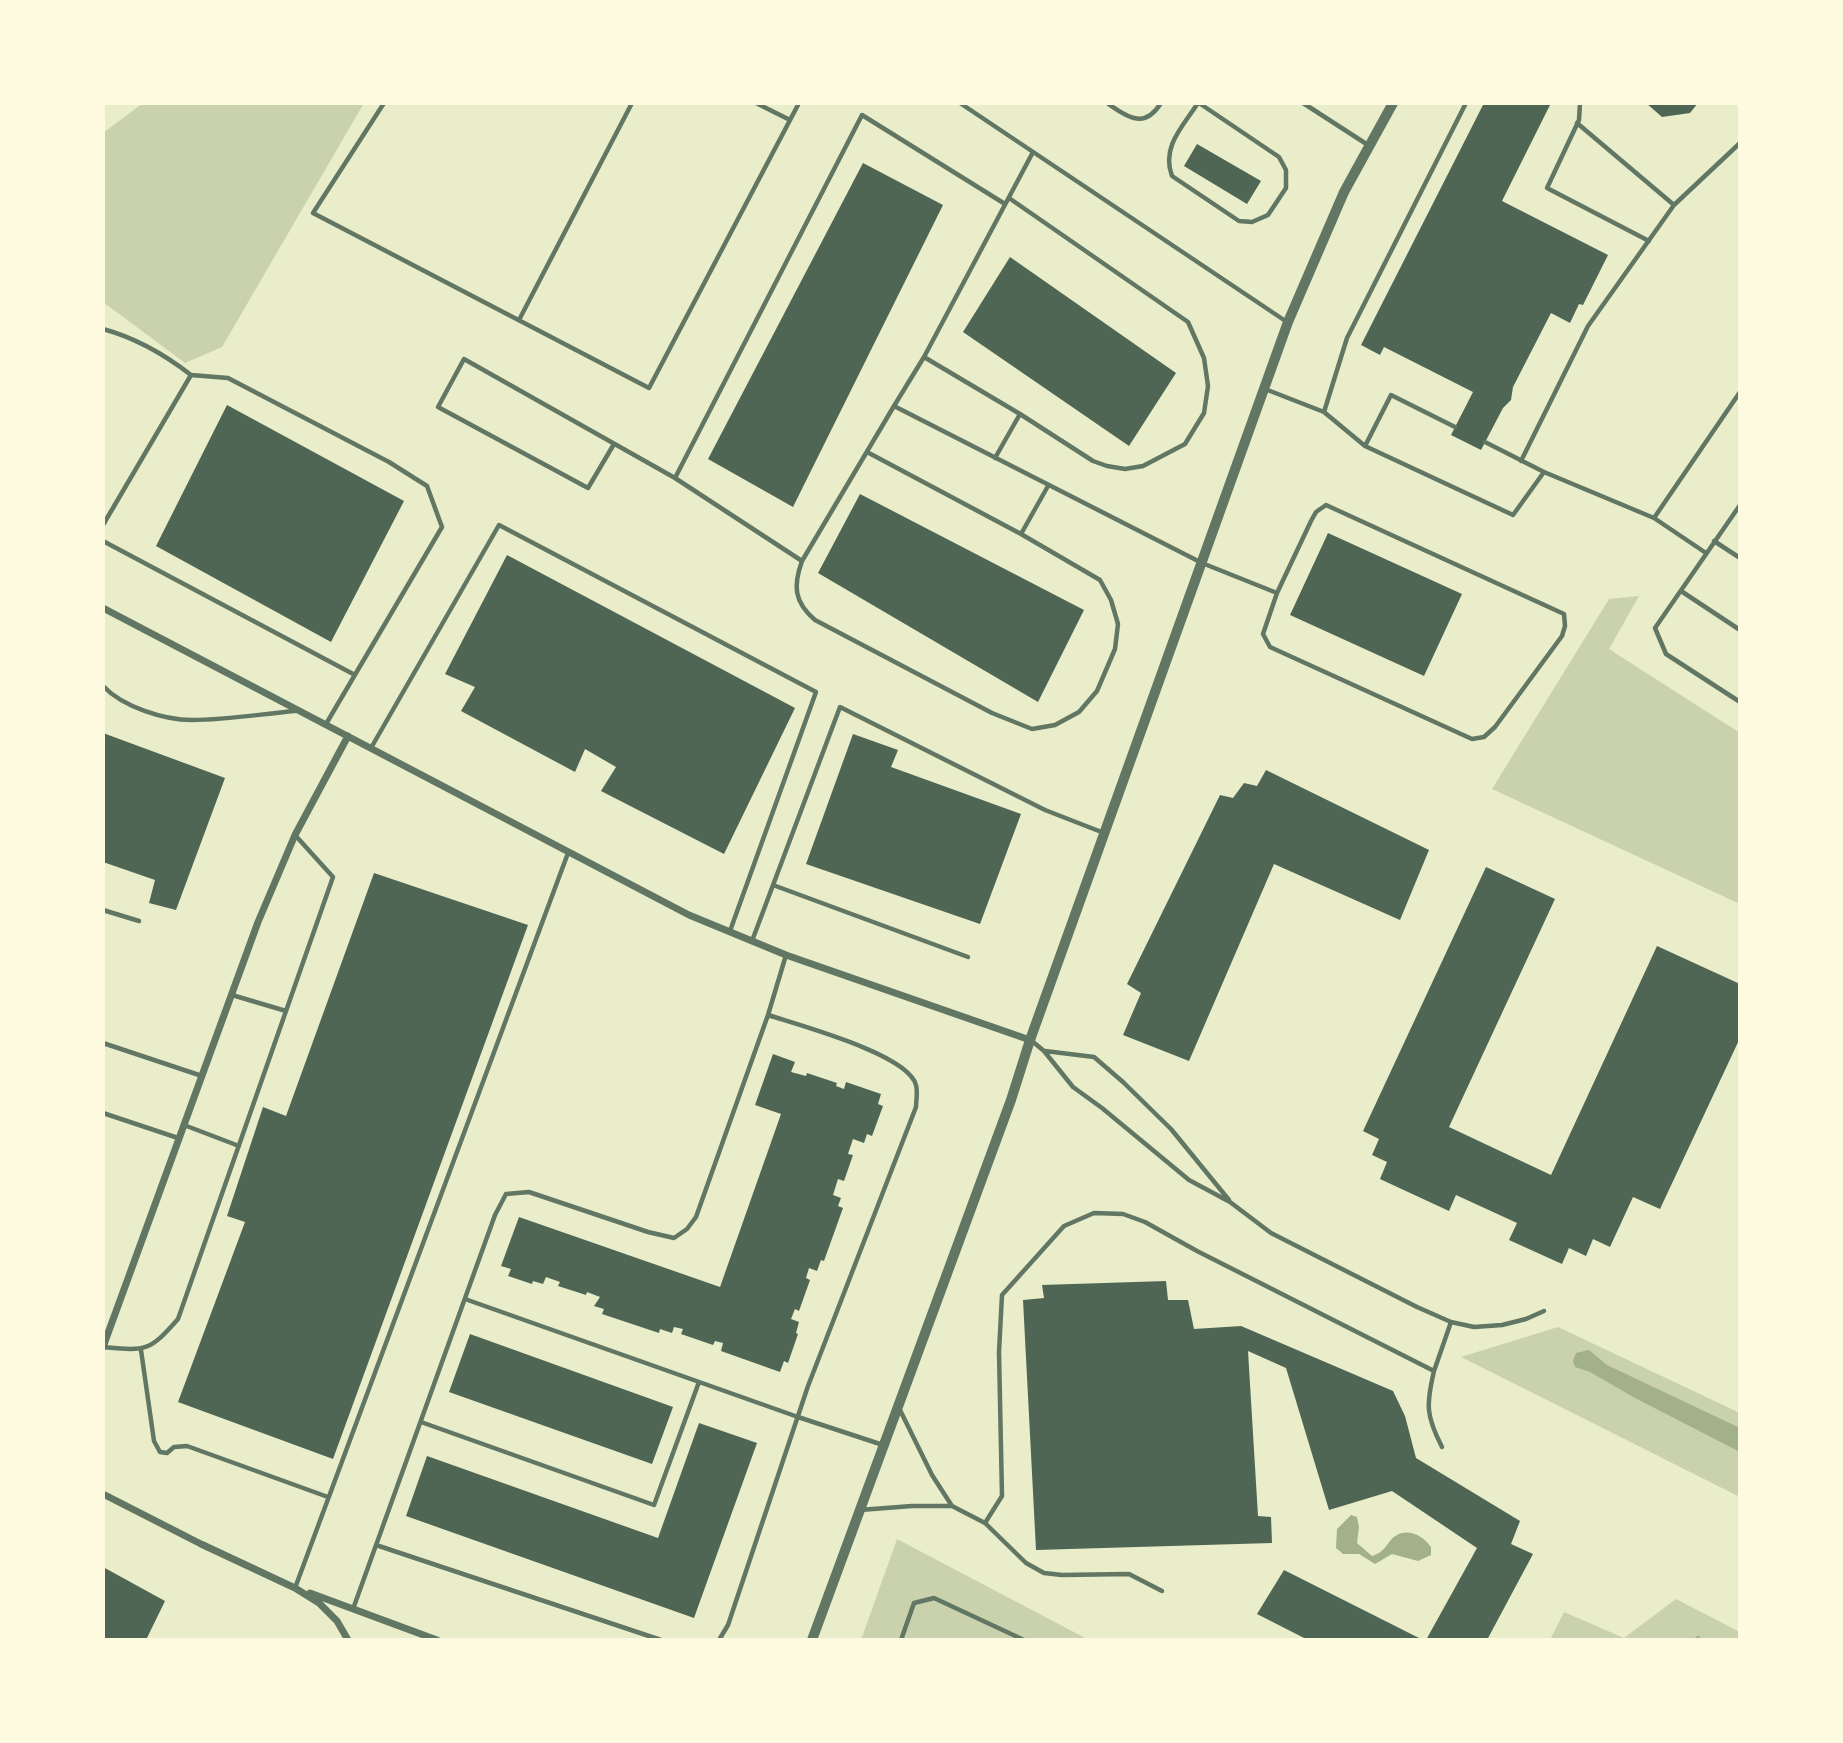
<!DOCTYPE html>
<html>
<head>
<meta charset="utf-8">
<style>
	body { margin:0 }
	#map { position:relative; width:1843px; height:1743px; overflow:hidden; background:#e9edc9; font-family:Mulish,sans-serif }
	canvas { display:block }
	.frame { position:absolute; inset:0; border:105px solid #fefae0; pointer-events:none }
</style>
</head>
<body>
<div id="map">
<canvas width="1843" height="1743"></canvas>
<div class="frame"></div>
</div>
<script>
const ctx = document.querySelector('canvas').getContext('2d');
ctx.lineJoin = 'round';
function fill(path, color) {
  ctx.fillStyle = color;
  ctx.fill(path, 'evenodd');
}
function stroke(path, color, width, dash) {
  ctx.strokeStyle = color;
  ctx.lineWidth = width;
  ctx.lineCap = dash ? 'butt' : 'round';
  ctx.setLineDash(dash || []);
  ctx.stroke(path);
}
const green = new Path2D(`
	M143,103h221l-142,244 -37,16 -82,-61v-169z
	M1639,596l-30,53 131,84v171l-248,-115 117,-190z
	M1558,1327l182,86v84l-279,-140z
	M897,1539l192,101h-228z
	M1676,1599l64,33v8h-190l14,-28 60,26z`);
const water = new Path2D(`
	M1589,1350l18,15 133,63v24l-105,-54 -45,-26 -15,-5 -2,-6 3,-8z
	M1351,1515l6,2 2,10 -2,16 15,13c16,-5 15,-16 25,-21 13,-7 27,2 34,12v8l-13,6 -26,-7 -17,10 -16,-10h-16l-7,-6 1,-19z`);
const stream = new Path2D(`
	M1697,1640l1,-1`);
const building = new Path2D(`
	M1484,103h67l-49,98 106,54 -25,50 -4,-1 -9,19 -19,-10 -38,74 -2,13 -8,8 -22,42 -30,-15 22,-43 -89,-45 -4,8 -19,-10z
	M1646,103h52l-8,10 -28,4z
	M1197,144l64,37 -14,23 -63,-38z
	M863,163l80,42 -150,302 -85,-48z
	M1010,257l166,116 -47,73 -166,-114z
	M227,405l177,96 -73,141 -175,-96z
	M860,494l224,116 -46,92 -220,-129z
	M1328,533l134,61 -38,82 -134,-61z
	M507,555l288,153 -71,146 -123,-63 15,-24 -31,-18 -10,23 -114,-61 14,-24 -30,-13z
	M103,733l122,45 -49,132 -27,-7 6,-23 -52,-18z
	M853,734l45,16 -7,17 130,47 -41,110 -174,-60z
	M1266,770l163,80 -29,70 -126,-56 -85,197 -66,-26 18,-42 -14,-9 93,-189 13,3 11,-15 13,3z
	M1486,867l69,32 -106,228 102,48 106,-229 83,38v54l-80,171 -27,-12 -23,50 -17,-8 -7,17 -17,-8 -7,16 -53,-24 8,-17 -61,-28 -7,16 -69,-32 7,-17 -15,-7 7,-16 -16,-8z
	M374,873l154,52 -195,534 -155,-57 67,-180 -18,-6 36,-109 23,9z
	M773,1054l22,8 -4,10 15,4 1,-3 30,10 -1,3 8,3 2,-7 35,12 -3,10 5,2 -11,30 -5,-2 -3,9 -11,-4 -5,15 5,1 -9,26 -6,-2 -5,16 8,3 -3,8 5,2 -19,53 -3,-1 -4,11 -8,-3 -3,10 4,2 -11,31 -4,-2 -4,10 8,3 -3,11 2,1 -10,29 -4,-2 -4,11 -59,-21 2,-8 -8,-2 -2,4 -32,-11 2,-5 -9,-2 -2,6 -12,-4 -1,4 -57,-19 2,-5 -10,-3 6,-9 -13,-5 -1,3 -28,-9 2,-4 -14,-5 -3,7 -10,-3 -1,3 -24,-8 3,-7 -10,-3 18,-49 201,70 61,-173 -26,-9z
	M1166,1281l2,19h20l6,29 47,-3 152,65 12,25 11,42 104,63 -9,23 22,10 -46,86h-61l51,-92 -85,-57 -63,19 -43,-142 -38,-17 10,165 13,1 1,26 -236,7 -13,-250 21,-2 -2,-13z
	M470,1334l203,73 -21,57 -203,-72z
	M699,1423l58,20 -63,175 -288,-102 21,-60 231,82z
	M103,1567l62,34 -19,39h-43z
	M1284,1570l139,70h-115l-51,-26z`);
const service = new Path2D(`
	M384,103l-71,110 336,175 150,-285
	M756,103l34,17
	M960,103l327,219
	M1107,103c21,14 37,27 54,0
	M1198,103c-15,23 -37,44 -26,73l67,45 13,1 16,-7 18,-27v-18l-7,-13 -80,-54
	M1303,103l65,42
	M1580,103l-1,17 -32,68 102,53
	M1577,123l97,82 66,-62
	M1033,152l-109,205 -30,49 308,157 75,30
	M519,320l113,-217
	M103,329c33,9 61,25 88,46
	M924,357l96,57 73,47 14,5 18,3 18,-3 42,-22 19,-31 4,-27 -4,-28 -16,-36 -179,-124
	M1265,389l59,23 41,34 148,69 31,-43 110,46 86,-126
	M894,406l-92,155 -127,-83 187,-363 143,89
	M1324,412l23,-74 119,-235
	M1485,442l59,30
	M614,444l-26,44 -150,-81 26,-48 211,119
	M1365,446l26,-51 64,32
	M867,452l154,82 27,-48
	M995,458l25,-44
	M1521,461l67,-135 86,-121
	M1326,505l238,109 1,12 -3,10 -67,91 -11,10 -12,2 -202,-92 -7,-13 14,-41 34,-72 5,-9z
	M1740,505l-85,123 11,26 74,48
	M1654,518l52,35
	M103,525l88,-150 37,3 161,84 38,24 15,41 -116,197
	M103,541l252,134
	M1714,541l26,17
	M802,561c-9,25 -8,41 13,59l177,93 40,16 23,-4 24,-13 18,-21 18,-42 3,-25 -7,-24 -11,-20 -79,-46
	M1681,591l59,39
	M103,686c20,21 61,34 89,34 34,0 69,-6 103,-9
	M371,748l128,-223 317,167 -86,239
	M773,885l195,72
	M103,910l36,11
	M752,941l88,-234 205,103 59,23
	M232,995l54,16
	M1032,1041l12,10 29,36 29,21 87,72 41,22 41,31 146,74 34,15 23,5 28,-2 24,-6 18,-8
	M103,1043l99,33
	M1045,1051l49,6 29,25 48,47 58,71
	M103,1113l75,25
	M184,1125l55,21
	M465,1299l333,118 85,28
	M103,1347c43,4 46,5 75,-28l155,-442 -38,-42
	M141,1350l13,91 6,11 7,1 7,-6 13,-1 141,51
	M1434,1371l17,-49
	M421,1422l233,83 45,-123
	M952,1506l33,17
	M860,1510l52,-4h40l-20,-31 -32,-65
	M376,1545l285,95
	M295,1588l273,-735
	M1162,1591l-33,-17 -67,1 -18,-2 -18,-10 -41,-40 17,-27 -3,-144 3,-57 62,-69 30,-13 29,1 22,8 52,29 237,120c-8,34 -8,45 8,76
	M353,1609l142,-394 11,-21 23,-2 119,40 26,6 13,-9 9,-12 72,-202 18,-60
	M719,1640l9,-15 80,-239 108,-279c0,-6 2,-15 0,-22 -8,-31 -118,-60 -148,-70
	M901,1640l13,-37 20,-5 90,42`);
const minor = new Path2D(`
	M103,608l586,307 97,40 244,85
	M103,1347l155,-425 37,-87 53,-99
	M103,1494l98,50 94,44 24,15 18,18 11,19
	M310,1593l127,47`);
const tertiary = new Path2D(`
	M812,1640l199,-540 19,-60 258,-718 56,-130 49,-89`);
fill(green, '#cad2ad');
fill(water, '#a3b18a');
stroke(stream, '#a3b18a', 6);
fill(building, '#4f6655');
stroke(service, '#617663', 4.5);
stroke(minor, '#617663', 7);
stroke(tertiary, '#617663', 10);
</script>
</body>
</html>
